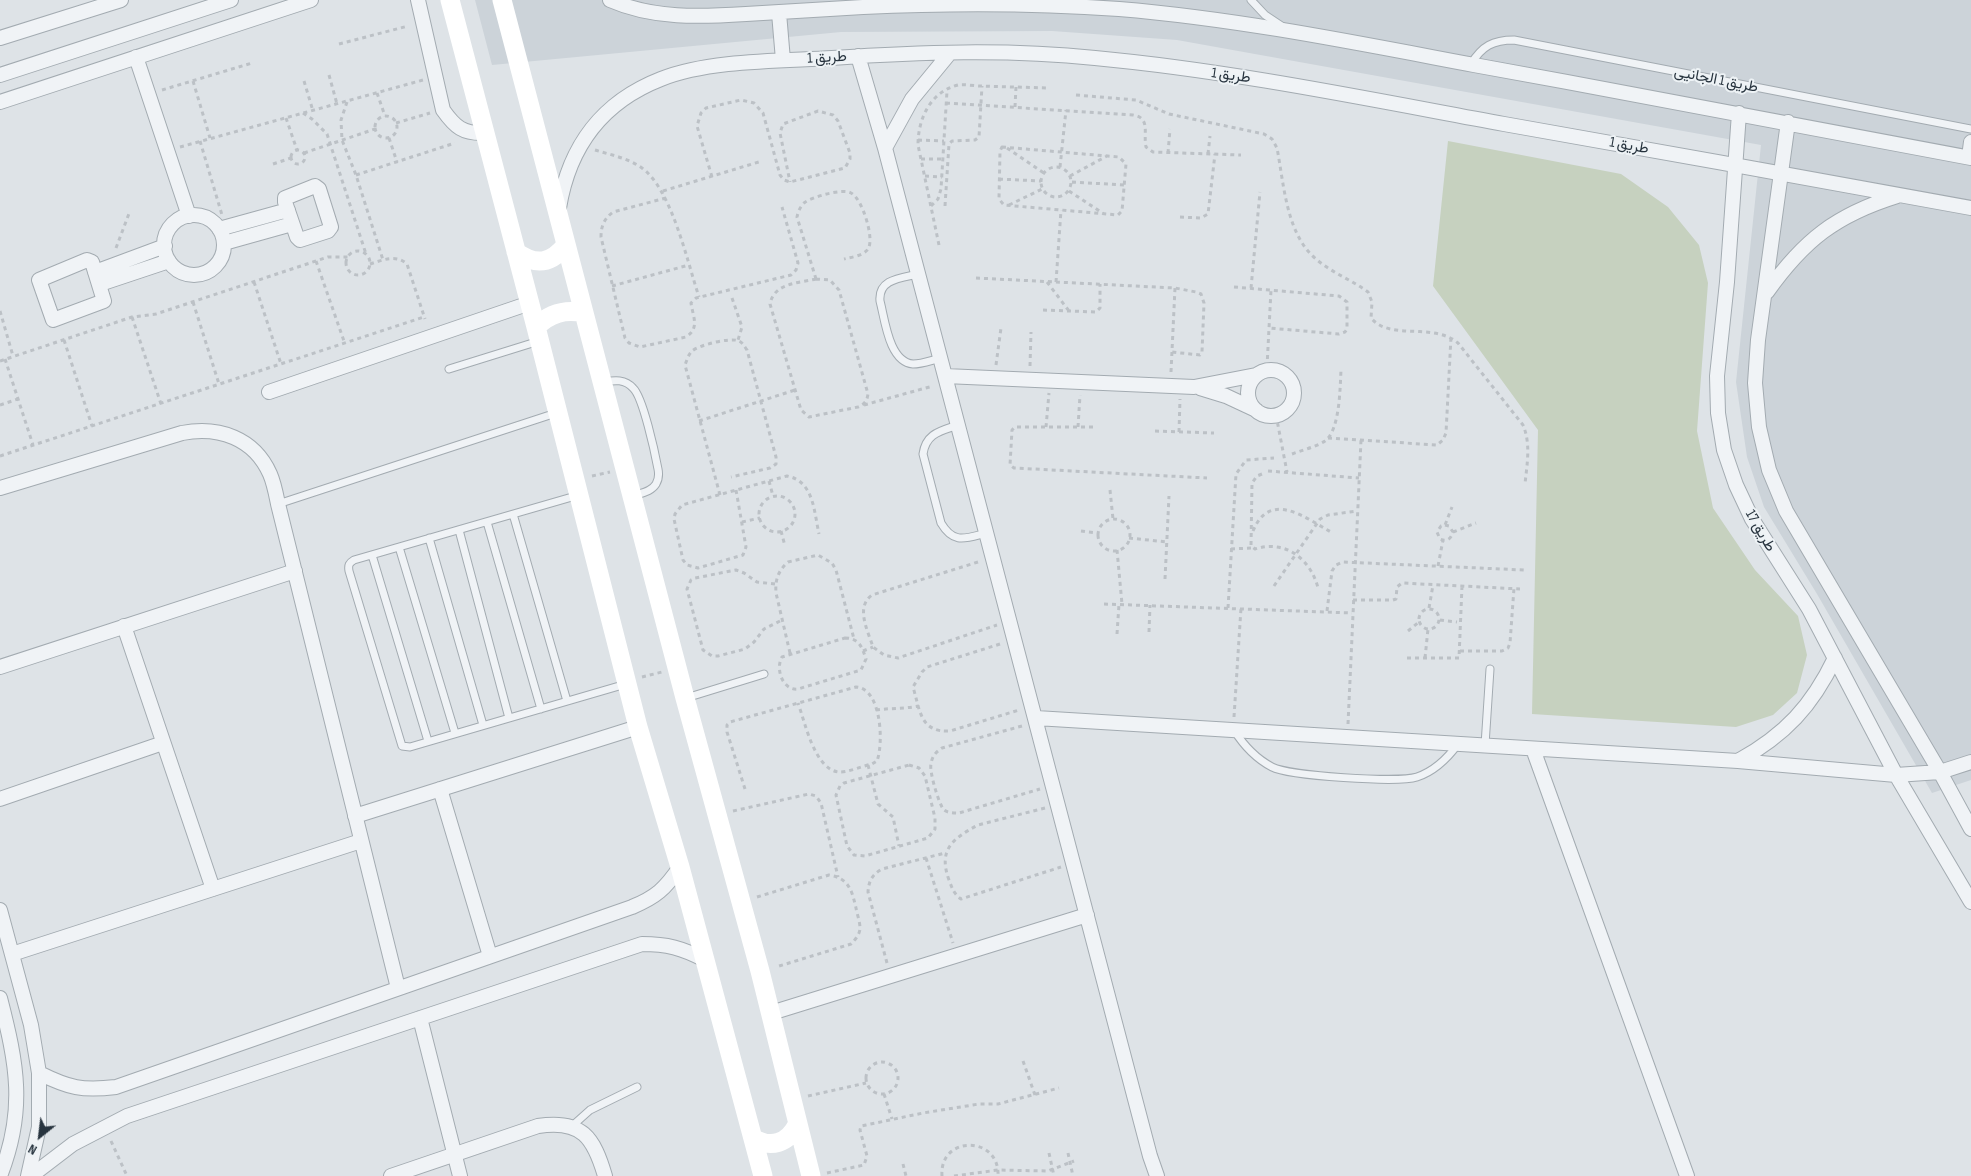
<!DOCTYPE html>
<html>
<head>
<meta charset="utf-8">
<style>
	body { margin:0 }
	#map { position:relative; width:1971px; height:1176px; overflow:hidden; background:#dee3e7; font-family:"Sofia Sans Condensed",sans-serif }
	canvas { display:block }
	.north { position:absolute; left:15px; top:1111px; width:50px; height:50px; -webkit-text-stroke:4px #edf2f5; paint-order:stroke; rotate:209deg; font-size:14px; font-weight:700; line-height:20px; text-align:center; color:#27333e }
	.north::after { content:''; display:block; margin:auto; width:18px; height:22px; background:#27333e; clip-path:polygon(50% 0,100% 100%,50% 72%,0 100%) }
</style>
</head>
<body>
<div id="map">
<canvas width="1971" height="1176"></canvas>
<div class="north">N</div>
</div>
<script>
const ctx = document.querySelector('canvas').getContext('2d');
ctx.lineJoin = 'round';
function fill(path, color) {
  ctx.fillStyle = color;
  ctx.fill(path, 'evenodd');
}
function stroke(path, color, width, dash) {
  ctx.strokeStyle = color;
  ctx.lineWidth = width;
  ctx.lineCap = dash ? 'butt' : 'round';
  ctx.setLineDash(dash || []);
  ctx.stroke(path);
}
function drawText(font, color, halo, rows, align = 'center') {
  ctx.font = font + ' "Sofia Sans Condensed",Vazirmatn,sans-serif';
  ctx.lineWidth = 4;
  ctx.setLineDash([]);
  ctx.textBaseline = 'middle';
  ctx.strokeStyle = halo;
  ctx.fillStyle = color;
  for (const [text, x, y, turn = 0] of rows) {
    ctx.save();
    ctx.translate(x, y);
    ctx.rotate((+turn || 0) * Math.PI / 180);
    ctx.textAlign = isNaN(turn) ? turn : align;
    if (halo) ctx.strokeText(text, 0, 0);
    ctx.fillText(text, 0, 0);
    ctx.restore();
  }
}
const built = new Path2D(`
	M475,0h1496v780l-39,13 -115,-199 -53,-87 -17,-50 -11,-75 25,-237 -584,-105 -125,-9 -211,1 -349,33z`);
const green = new Path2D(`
	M1448,141l173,33 47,33 31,38 9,38 -11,148 16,77 42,62 43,46 9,39 -10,38 -24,22 -37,12 -204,-13 6,-284 -105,-144z`);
const path = new Path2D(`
	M339,44l69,-18
	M329,75l8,29
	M193,81l17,57
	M304,81l9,30
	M162,90l90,-27
	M377,93l8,23
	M1076,95l60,5 33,14 95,20 8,5 5,9c7,36 9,86 39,111 16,14 36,21 52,33l4,10 -1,16c19,23 62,4 87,25l65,82c8,19 4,39 2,59
	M347,102l-6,18 1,20 14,35 27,85
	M946,103l187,12c18,3 10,18 13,32l7,5 88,3
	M1015,107l1,-20
	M303,113l9,6 15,15 39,120
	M375 127a11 11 0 1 1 22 0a11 11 0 1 1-22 0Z
	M286,118l11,32
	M396,123l34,-10
	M389,138l8,24
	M918,140l26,1
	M200,141l22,74
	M180,147l243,-67
	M1002,147l117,10 7,7 -4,47 -4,4 -114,-10 -5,-6 1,-48z
	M1007,148l37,25
	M291 157a7 7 0 1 1 14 0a7 7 0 1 1-14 0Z
	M595,150c16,5 33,8 47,18 30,22 45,93 57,129
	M304,153l71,-24
	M1168,153l2,-24
	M1208,154l2,-18
	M921,159h22
	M273,164l18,-6
	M1041 182a15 15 0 1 1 30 0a15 15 0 1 1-30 0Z
	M1060,167l6,-57
	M356,175l99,-32
	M925,176l17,1
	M1070,176l37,-20
	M712,177l-15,-51 4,-13 5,-5 35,-8 13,3 9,10 17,62 4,5 6,2 55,-14 5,-9v-6l-12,-32 -5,-6 -15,-4 -35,13 -3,9 10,49
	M999,179l42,2
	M1072,182l52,3
	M663,191l99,-30
	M1069,191l35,23
	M666,198l-53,14c-9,7 -12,14 -12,25l24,101 4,5 11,4 46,-10c14,-9 7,-20 5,-34l5,-5 95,-23 5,-5 2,-7 -16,-56
	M1009,205l33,-16
	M931,206l7,-7 3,-10 6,-98
	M945,206l4,-62 3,-3 23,-1 4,-3 3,-51
	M1180,217l21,1 7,-4 7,-60
	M939,245l-21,-100c0,-26 12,-53 40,-60 7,-1 16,1 23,1 22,1 44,1 66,2
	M116,248l14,-37
	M346 263a12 12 0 1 1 24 0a12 12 0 1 1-24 0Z
	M316,261l29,83
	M370,264c13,-4 26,-10 37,0l18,55
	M976,278l199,10 21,4 5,2 3,9 -2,49 -2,3 -28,-3
	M816,279l14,1 9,10 29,104c-1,7 -3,10 -10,13l-49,10 -8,-7 -31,-106c4,-21 28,-21 46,-25z
	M816,279l-19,-62c1,-5 3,-10 7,-14 7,-6 39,-15 47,-10 11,5 24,46 17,56 -5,7 -16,8 -24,10
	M254,282l27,82
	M1047,282l22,29
	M1056,282l5,-72
	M612,286l77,-21
	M1234,287l105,9 8,6v27l-2,3 -6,2 -70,-6
	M1251,288l9,-96
	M732,298l10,29 -4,13
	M193,302l26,82
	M1043,310l53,2 4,-4v-24
	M0,311l13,45
	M132,317l29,87
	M64,340l28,86
	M5,359l28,86
	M0,361l132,-44 24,-3 172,-57h20
	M996,365l5,-37
	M1030,366l1,-34
	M1267,367l4,-77
	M1171,372l4,-84
	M0,405l18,-6
	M864,405l69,-19
	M1276,415l11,57
	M699,421l96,-31
	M1046,427l3,-34
	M1078,427l2,-32
	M1093,427h-78l-3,3 -2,35 4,3 193,10
	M1155,431l59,2
	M1179,432l1,-33
	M1328,438l109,7 6,-5 3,-7 5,-96
	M1292,454c10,-4 24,-7 33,-13 15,-11 15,-53 16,-71
	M0,456l424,-139
	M1268,471l91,7
	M1262,474l-5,2 -5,7 -1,63 4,3c31,-10 56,11 63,39
	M592,476l18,-4
	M769,481l4,15
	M736,490l10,57 -3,8 -45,13 -11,-3 -4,-5 -9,-41 1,-5 7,-9 105,-29c27,5 27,36 32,58
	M1110,490l3,29
	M720,495l-35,-130c2,-5 3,-10 7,-14 7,-6 39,-14 47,-10 4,2 5,5 8,9l29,107v7l-6,4 -39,9
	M759 514a18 18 0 1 1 36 0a18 18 0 1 1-36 0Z
	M1098 535a16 16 0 1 1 32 0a16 16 0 1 1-32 0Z
	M742,522l18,-4
	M1445,525l4,1 4,6c-2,7 -6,10 -13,7l-3,-7 4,-6 4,-1 7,-18
	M781,531l4,15
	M1081,531l17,2
	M1253,531c17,-41 51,-14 78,1
	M1453,532l23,-9
	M1129,538l38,4
	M1231,549l21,-1
	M1117,550l5,54
	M978,562l-106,33c-17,12 -4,36 1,52l11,8 14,3 99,-33
	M1438,566l5,-26
	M1165,579l4,-83
	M775,584l-18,-2 -13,-9 -8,-3 -41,8 -4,2 -4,9 16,61 9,6h6l27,-7 9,-7 10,-13 18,-9
	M1274,586l46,-67 8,-4 29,-4
	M1353,600h40l3,-1 1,-12 5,-4 118,6
	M1104,604l248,9
	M1228,608l8,-134 10,-14 28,-2
	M1429,608l4,-23
	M1419 619a10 10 0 1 1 20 0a10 10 0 1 1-20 0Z
	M1327,611l5,-40 4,-6 7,-3 181,8
	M1440,620l17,2
	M1408,631l11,-9
	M1149,632l1,-27
	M1117,634l2,-30
	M845,638c14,0 17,9 21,21l-5,11 -63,19c-15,2 -23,-20 -16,-32z
	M1000,644l-73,23 -5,5 -9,15c7,23 7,46 37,44l69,-21
	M863,651l10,-4
	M1460,651h42l6,-3 2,-5 4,-55
	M790,653l-14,-60c-1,-13 2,-22 12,-31l30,-7 14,8 4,7 18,69
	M1407,658h52l3,-72
	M1425,658l3,-29
	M642,677l20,-5
	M876,710c14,-2 28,-1 43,-4
	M1234,717l7,-109
	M1348,724l13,-284
	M1022,726l-80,22c-6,4 -10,8 -11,16 -2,7 8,41 13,46 4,3 10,3 15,3l81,-24
	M868,765l10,39 15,13 6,29
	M909,765l10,3 6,8 10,42v11l-7,9 -63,18 -11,-1 -7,-9 -11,-51 4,-9 4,-3z
	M745,789l-18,-57v-7l3,-3 126,-35c25,1 28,55 21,74l-5,3c-10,2 -25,9 -34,8 -24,-4 -33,-50 -40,-69
	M1045,808l-67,17c-26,14 -40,25 -29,55 3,8 5,14 12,19l100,-32
	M733,811l76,-17 7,2 5,7 17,74
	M926,858l27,85
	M757,897l72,-22c20,3 23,16 27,33 1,6 4,14 4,20 0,6 -5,12 -9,16l-75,23
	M887,963l-19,-71c1,-12 4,-17 14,-23l63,-16
	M1023,1061l12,34
	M866 1078a16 16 0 1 1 32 0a16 16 0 1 1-32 0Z
	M884,1094l8,25
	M808,1096l58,-13
	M111,1141l16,35
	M1049,1153l5,23
	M1068,1153l5,23
	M903,1164l3,12
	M827,1173l37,-8 3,-9 -7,-26 1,-4 5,-1 57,-12 56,-9h19l61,-16
	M942,1176c-3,-41 58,-41 56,0
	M954,1176l44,-6 50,1 26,-10`);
const lane = new Path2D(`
	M1251,0l14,15 18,12
	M1471,64c11,-18 22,-24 43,-24l457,89
	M918,274c-17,4 -40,5 -38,27 5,19 9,61 33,63 9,0 19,-4 28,-6
	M449,369l90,-28
	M604,382c11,-2 21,-3 29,6 10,9 22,65 25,81 1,5 1,10 -2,15 -5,8 -15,9 -23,12
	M958,425c-17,6 -32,8 -35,29l18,69c13,22 25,15 46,10
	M579,495l-225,65c-5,3 -6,5 -5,11l53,175 8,1 216,-63
	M278,504l278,-91
	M513,514l54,187
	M487,522l54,187
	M459,530l50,188
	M429,538l54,187
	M399,547l56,186
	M372,555l56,186
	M686,698l78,-24
	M1234,730c10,16 21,28 38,37 17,9 126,16 145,10 18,-6 30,-18 41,-33
	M1485,745l5,-76
	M571,1127l19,-17 47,-23`);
const street = new Path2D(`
	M418,0l25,110c12,17 20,24 42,23
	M610,0c43,19 90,17 136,14 39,-2 78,-5 117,-7 85,-4 171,-4 256,2 120,10 238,34 355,56 166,30 332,61 497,93
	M779,13l4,47
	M0,38l121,-38
	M858,56l27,92 265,1008 7,20
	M136,57l53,159
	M0,75l231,-75
	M0,102l311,-102
	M1739,113l-12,169 -10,94 1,37 6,37 12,35 16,34 57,90 87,166 75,127
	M1788,122l-30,218 -3,43 4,44 10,43 17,41 154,261 31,57
	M885,148l27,-49 37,-45
	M1969,157l2,-15
	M315,186l4,3 12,38 -3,4 -28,9 -3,-3 -12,-35v-4z
	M559,208c10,-61 43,-106 102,-129 47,-19 119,-18 171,-21 87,-6 176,-9 263,0 138,13 273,41 409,66 156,28 311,55 467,84
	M164 245a30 30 0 1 1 60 0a30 30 0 1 1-60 0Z
	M219,229l69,-19
	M224,243l68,-19
	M87,260l5,2 12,39 -51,19 -14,-40z
	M95,272l70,-26
	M100,284l69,-23
	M1767,292c37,-52 69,-77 130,-96
	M1248 393a23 23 0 1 1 46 0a23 23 0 1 1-46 0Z
	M945,376l249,11 62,-12
	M1200,388l26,8 30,14
	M269,392l261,-89
	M0,488l182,-55c37,-7 72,5 88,41 4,9 6,20 8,30l120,484
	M124,626l89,263
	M0,667l295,-96
	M1036,718l702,43 158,14 44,-3 31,-10
	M1533,749l154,427
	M1738,761c47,-26 74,-55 97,-103
	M440,789l50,167
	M0,799l163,-56
	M355,816l283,-89
	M0,910l31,115 8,48v54l-11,49
	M12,954l349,-113
	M0,998c17,66 26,112 0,178
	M771,1013l316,-98
	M420,1018l40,158
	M39,1073c30,15 43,18 77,14l516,-180c24,-10 33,-18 48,-40
	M31,1176l42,-32 54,-28 515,-172c25,0 40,4 63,16
	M391,1176l147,-50c44,-7 56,12 67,50`);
const secondary = new Path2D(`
	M450,0l86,327 102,400 42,140 83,309
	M502,0l183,698 75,273 51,205
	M516,252c20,14 35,12 50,-7
	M536,327c14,-14 29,-18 48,-14
	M753,1138c18,11 35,5 44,-13`);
const streetNames = [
	["طريق 1",827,58,-3],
	["طريق 1",1231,76,8],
	["طريق 1 الجانيى",1716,80,11],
	["طريق 1",1629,146,10],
	["طريق 17",1760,531,60]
];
fill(built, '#ccd3d9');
fill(green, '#c6d1bf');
stroke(lane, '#a3abb1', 9);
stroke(street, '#a3abb1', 16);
stroke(path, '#bcc1c6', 3, [4, 4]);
stroke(lane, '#f0f3f6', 7);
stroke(street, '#f0f3f6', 14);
stroke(secondary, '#fff', 19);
drawText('15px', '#27333e', '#edf2f5', streetNames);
</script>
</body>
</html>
